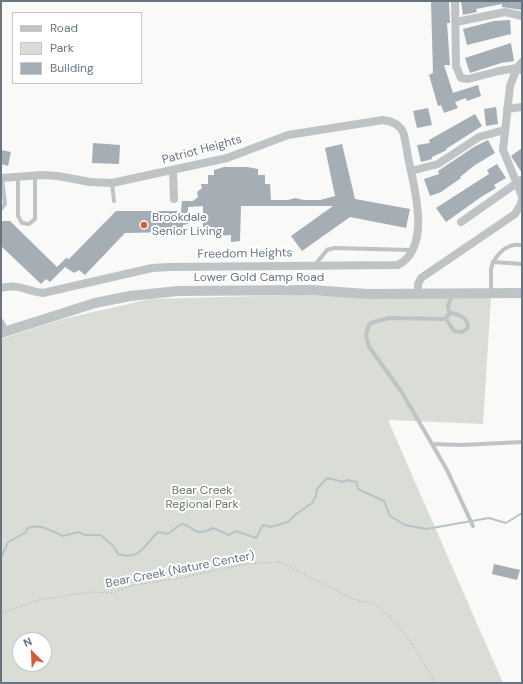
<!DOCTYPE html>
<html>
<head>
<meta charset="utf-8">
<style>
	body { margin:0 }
	#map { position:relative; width:523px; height:684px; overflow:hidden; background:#f9f9f7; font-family:"DM Sans",sans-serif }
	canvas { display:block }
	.frame { position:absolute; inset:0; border:2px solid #667580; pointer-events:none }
	.legend { position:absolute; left:12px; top:12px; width:130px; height:72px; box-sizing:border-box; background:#fff; border:1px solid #c2c8cc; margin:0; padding:5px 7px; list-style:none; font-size:12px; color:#667580 }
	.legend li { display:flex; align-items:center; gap:8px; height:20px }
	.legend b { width:20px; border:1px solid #c2c8cc }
	.north { position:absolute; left:12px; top:632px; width:40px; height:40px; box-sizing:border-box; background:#fff; border:1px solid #c2c8cc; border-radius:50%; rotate:336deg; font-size:11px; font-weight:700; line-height:16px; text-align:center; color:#667580 }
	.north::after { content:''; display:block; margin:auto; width:14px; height:18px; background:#d85b38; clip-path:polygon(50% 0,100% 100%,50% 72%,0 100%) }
</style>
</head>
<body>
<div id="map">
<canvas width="523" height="684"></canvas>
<div class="frame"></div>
<ul class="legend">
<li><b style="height:5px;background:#bec3c6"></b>Road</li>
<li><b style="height:11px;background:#d9ddd6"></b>Park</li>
<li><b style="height:11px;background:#a5aeb4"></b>Building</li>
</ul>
<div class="north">N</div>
</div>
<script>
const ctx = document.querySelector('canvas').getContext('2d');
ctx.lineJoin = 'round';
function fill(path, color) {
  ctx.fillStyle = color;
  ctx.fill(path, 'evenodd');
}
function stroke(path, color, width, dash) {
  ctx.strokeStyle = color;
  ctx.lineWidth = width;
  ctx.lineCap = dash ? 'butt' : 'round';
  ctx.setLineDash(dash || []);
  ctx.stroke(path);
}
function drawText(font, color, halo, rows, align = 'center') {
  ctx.font = font + ' "DM Sans",sans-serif';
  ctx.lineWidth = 4;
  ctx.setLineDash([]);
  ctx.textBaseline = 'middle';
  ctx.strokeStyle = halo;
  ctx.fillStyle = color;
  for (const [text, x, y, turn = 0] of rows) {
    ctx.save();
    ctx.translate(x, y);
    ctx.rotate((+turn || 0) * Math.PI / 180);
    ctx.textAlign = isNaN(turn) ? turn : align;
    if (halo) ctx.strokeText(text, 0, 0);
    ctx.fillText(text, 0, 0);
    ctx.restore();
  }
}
const green = new Path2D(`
	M293,295l198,3 -8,126 -95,-4 115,263h-502v-344l62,-20 87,-20zM20,640h24v24h-24z`);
const stream = new Path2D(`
	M1,558l7,-16 18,-10 1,-4c15,-5 23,3 36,8l15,-4 7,3h16l13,12 4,7c23,7 26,-9 40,-22l10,2 13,-10c14,1 11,15 32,4l16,7 7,-4 20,7 7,-13 8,2 17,-5 7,-7 17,-12 4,-7 1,-7 10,-11 17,4 3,-2 10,2 1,7 26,12 6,15 15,9 21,4 63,-11 17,5 16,-10`);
const building = new Path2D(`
	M431,1h18l1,22h-3l3,42h-6l9,28 25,-8 3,11 -14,5 -1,-3 -11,4 3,6 -14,5 -3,-8 -3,1 -9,-31 4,-2z
	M461,1h61v9l-20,-3v-3l-26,5 1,3 -14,3z
	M510,20l1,14 -44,11 -4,-16 31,-8z
	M511,43l3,18 -13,2 -31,10 -5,-15z
	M496,107l2,17 -12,2 -2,-17z
	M428,108l4,17 -15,3 -4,-17z
	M475,114l7,12 -36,23 1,1 -15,7v2l-11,3 -4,-17 13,-2 -1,-3z
	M488,140l7,13 -20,12 -15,12 1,1 -20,14 -11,4 -6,-17 15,-5 -1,-3 36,-24z
	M93,143l27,2 -1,19 -27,-1z
	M342,144l13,55 55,10 -4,19 -56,-11 -48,34 -11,-15 42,-30h-92l-1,35 -9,1v-7l-23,1 -1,-6 -4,1v-25l-15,1v17l-5,1 -1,7 -57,1 -40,42 -6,-5 -5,3 -9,-6 -15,15 -4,-3 -5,5 -40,-38v-25h9l47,46 9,-9 3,1 47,-48h65l1,-10h11l5,-4 -1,-5 5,-4 -1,-4h7v-9h6v-5l10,-3h23l11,2v6h7v9h5l1,16h17l7,-2 9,2h16l15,-4 -10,-48z
	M522,148v25l-11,-17z
	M1,150l10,2 -3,14 -7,-2z
	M497,164l9,14 -12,7 2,3 -15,9 -35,25 -10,-14 53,-34 -2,-4z
	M494,564l26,6 -3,10 -25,-6z`);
const path = new Path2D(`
	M1,613l37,-13 53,-8 22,1 20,-8 47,-7 66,-14 34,-2 73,37 25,6 32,35 25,43`);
const service = new Path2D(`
	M18,177v39l4,7 7,1 6,-5v-43
	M112,183l2,18
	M1,209l4,-5 -3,-26
	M493,262c7,-11 15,-19 29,-17
	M315,265l12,-15 7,-2 77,2
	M491,293v-24l2,-7 29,2
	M450,314l-2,-7 4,-13
	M446,319l8,12 8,1 6,-4c0,-10 -7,-13 -16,-15l-4,2 -2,4 -57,-1 -18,5 -3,4 -2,9 3,11 32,44 31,53 15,26 26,56
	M432,444l29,1 61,-3`);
const minor = new Path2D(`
	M455,1l1,65 5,12 7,1 31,-8 18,-3 4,2
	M456,22l49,-10 17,4
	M522,62l-5,6 -7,18 -7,64 19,46
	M507,109l15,-2
	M173,171l1,28
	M411,171l27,-7 41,-27 25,-7
	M1,178l41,-3 16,1 32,6 22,1 115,-25 61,-23 95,-15c9,1 16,4 20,12 3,9 4,21 6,30 6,28 22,86 -11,103l-229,2 -17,1 -109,25c-16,-2 -26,-10 -42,-5
	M461,222l60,-42
	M418,294v-10l3,-6 94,-64 6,-10 1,-5
	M1,323l4,9`);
const tertiary = new Path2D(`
	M1,333l94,-30 35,-7 48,-5 133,-1 56,4 155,-1`);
const markers = [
	[144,225,4,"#d85b38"]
];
const streetNames = [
	["Patriot Heights",202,150,-15],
	["Freedom Heights",245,254,-1],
	["Lower Gold Camp Road",259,278],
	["Bear Creek (Nature Center)",180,570,-11]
];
const poiNames = [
	["Brookdale",152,218],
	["Senior Living",152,232]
];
const parkNames = [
	["Bear Creek",202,491],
	["Regional Park",202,505]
];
fill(green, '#d9ddd6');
stroke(stream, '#b7c3c6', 2);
fill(building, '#a5aeb4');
stroke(path, '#b9bcbf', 1, [2, 2]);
stroke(service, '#bec3c6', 4);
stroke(minor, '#bec3c6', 8);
stroke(tertiary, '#bec3c6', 10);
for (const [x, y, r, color] of markers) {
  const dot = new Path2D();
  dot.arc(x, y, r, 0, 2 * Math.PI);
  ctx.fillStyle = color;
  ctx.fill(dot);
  stroke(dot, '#fff', 1.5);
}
drawText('12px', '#667580', '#fff', streetNames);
drawText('12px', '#667580', '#fff', poiNames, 'left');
drawText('12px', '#687864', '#fff', parkNames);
</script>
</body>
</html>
